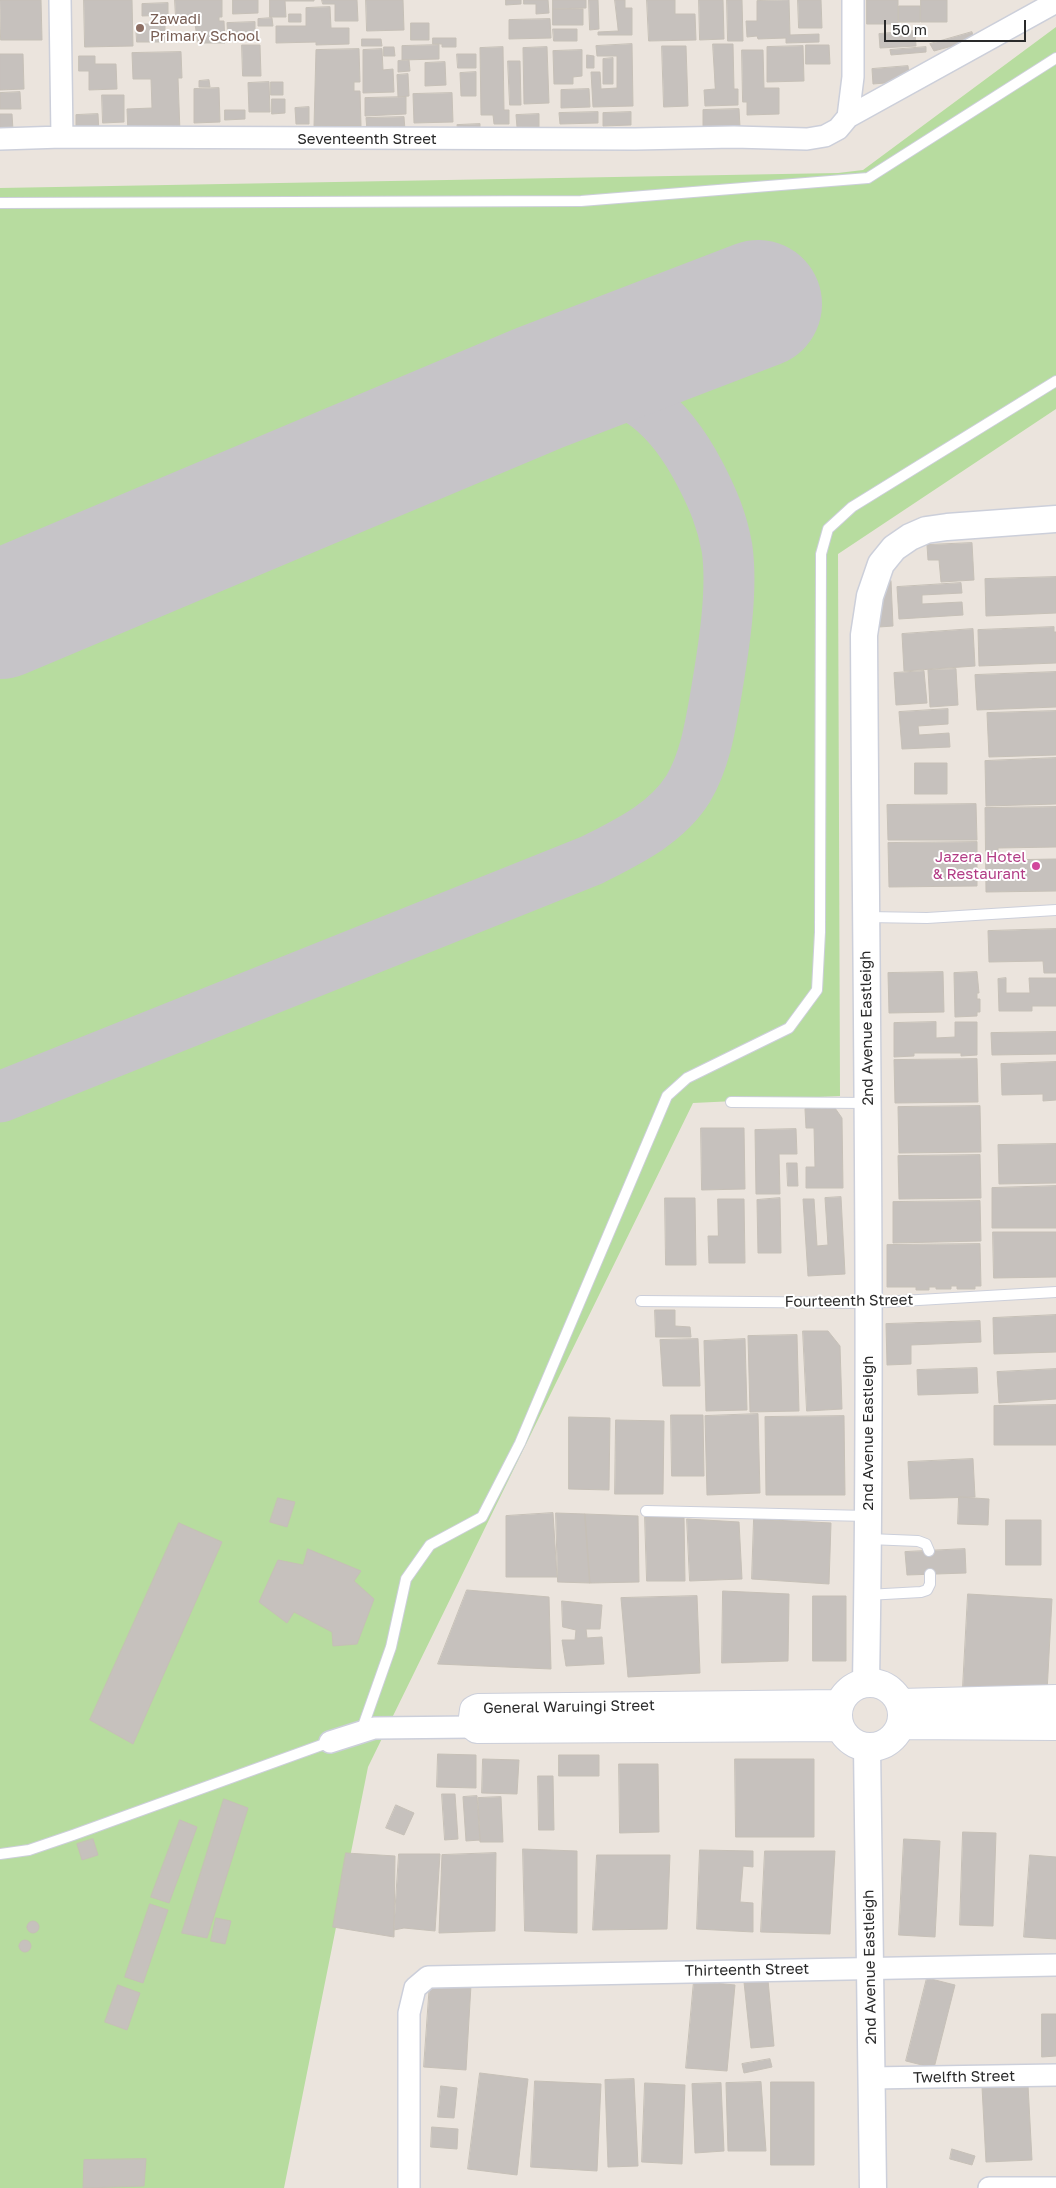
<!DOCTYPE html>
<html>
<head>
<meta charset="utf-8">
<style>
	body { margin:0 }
	#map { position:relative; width:1056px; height:2188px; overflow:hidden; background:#ebe4dd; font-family:"Golos Text",sans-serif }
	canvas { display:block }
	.scale { position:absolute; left:884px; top:20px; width:142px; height:22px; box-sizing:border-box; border:2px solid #2a2a2a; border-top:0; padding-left:6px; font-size:15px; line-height:18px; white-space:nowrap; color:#2a2a2a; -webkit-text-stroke:4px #fff; paint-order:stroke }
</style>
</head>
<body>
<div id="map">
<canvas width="1056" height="2188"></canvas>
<div class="scale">50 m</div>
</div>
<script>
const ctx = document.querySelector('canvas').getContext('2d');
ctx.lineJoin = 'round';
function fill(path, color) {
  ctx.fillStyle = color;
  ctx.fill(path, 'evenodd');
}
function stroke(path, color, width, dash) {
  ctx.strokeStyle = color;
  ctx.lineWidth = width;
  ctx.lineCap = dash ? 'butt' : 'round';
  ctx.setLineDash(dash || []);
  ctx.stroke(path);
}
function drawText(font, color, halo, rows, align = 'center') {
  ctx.font = font + ' "Golos Text",sans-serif';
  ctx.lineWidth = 4;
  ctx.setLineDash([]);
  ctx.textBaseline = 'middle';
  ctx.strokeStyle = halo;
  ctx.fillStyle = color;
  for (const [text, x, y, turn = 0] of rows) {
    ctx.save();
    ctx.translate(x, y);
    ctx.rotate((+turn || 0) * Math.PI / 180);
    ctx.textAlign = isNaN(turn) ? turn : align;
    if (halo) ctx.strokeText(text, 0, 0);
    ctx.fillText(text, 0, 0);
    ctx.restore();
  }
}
const green = new Path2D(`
	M1056,27v382l-218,145 2,542 -147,7 -325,664 -84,421h-284v-2000l838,-15 25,-3z`);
const taxiway = new Path2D(`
	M0,1097l592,-237c35,-18 74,-36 96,-71 18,-30 23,-67 29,-101 7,-42 16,-98 10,-140 -5,-28 -14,-49 -27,-74 -28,-54 -69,-97 -135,-91 -8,1 -17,3 -26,5`);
const runway = new Path2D(`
	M0,615l539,-227 219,-84`);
const building = new Path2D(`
	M0,0h41l1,40h-41z
	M84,0h48l1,46 -48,1z
	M175,0h47v17h-3v4h5l1,22h-27l-4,-25h-18z
	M233,0h25v13l-25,1z
	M270,0h44v1h-29l1,16h-16z
	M322,0h35l1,21h-23v-17h-12z
	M366,0h37l1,30 -37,1z
	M506,0h15v4l-15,1z
	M524,0h24l1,13 -13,1v-10h-12z
	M553,0h33v8l-33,1z
	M589,0h9l1,29 -9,1z
	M615,0h10v8h7v27h-34v-3l20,-1z
	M647,0h28v14h20l1,26 -47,1z
	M699,0h24l1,39 -24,1z
	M727,0h15l1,41h-15z
	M789,0l1,35 29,-1v8l-33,1v-5l-28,1 -1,-3 -10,1 -1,-16h11v-20z
	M798,0h23l1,28h-23z
	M867,0h31v24h-31z
	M921,0h26v22h-26z
	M168,3v12l-26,1v-12z
	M899,6h21v16h-21z
	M330,7l1,21h18v16l-33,1v-3l-40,1v-17h30v-18z
	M553,9h30v16h-30z
	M289,14h12v8h-12z
	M272,18l1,8h-15v-7z
	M550,19l1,19 -42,1v-19z
	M255,22v18l-27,1 -1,-18z
	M411,23h18v17h-18z
	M136,24h29v18h-28z
	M553,29h24v12h-23z
	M915,31l1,15 -36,2 -1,-14z
	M972,32l2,8 -40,11 -4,-7z
	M433,38h23v9h-14v-3h-9z
	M362,39h19l1,7h-20z
	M632,44l1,62 -40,1 -2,-35h9l1,17 16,-1v-32h-20l-1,-10z
	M713,44h20l1,45h4v16l-33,1 -1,-16 11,-1z
	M242,45h18l1,31h-18z
	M439,45v14l-37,1v-14z
	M806,45h23l1,19h-24z
	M662,46h24l2,60 -24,1z
	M803,46l1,35 -37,1v-35z
	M384,47h10l1,9h-11z
	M503,47l1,63h5v14h-15l-1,-9h-12l-1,-67z
	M547,47l2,56 -25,1 -1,-56z
	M926,47v5l-35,3 -1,-5z
	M359,49l1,33h-6v9h6l1,35h-47l2,-76z
	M382,49l1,21 10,-1 1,23 -31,1v-43z
	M582,50v26l-9,1v7h-19l-1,-33z
	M742,50h21l1,38h15v26l-32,1v-13h-4z
	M181,52l1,26h-4l2,54 -52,2 -1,-25 25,-1 -1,-29h-18l-1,-26z
	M0,54h23l1,35 -24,1z
	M457,54h19v14h-18z
	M587,55l7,1v12h-7z
	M79,56h16v8h21l1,25 -28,1v-19h-10z
	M613,58v26h-10v-25z
	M409,60l1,11 -12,1v-11z
	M508,61h12l1,44h-11z
	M445,62l1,23 -21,1v-23z
	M908,66l2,15 -37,3 -1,-15z
	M476,72v24h-15l-1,-23z
	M408,74l1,22 -11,1 -1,-22z
	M209,80l1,7h-11v-6z
	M269,82l1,30h-21l-1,-29z
	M271,82h12v13h-12z
	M219,88l1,34 -26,1v-34z
	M589,89l1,18 -29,1v-18z
	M20,92l1,17h-21v-16z
	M452,93l1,29 -39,1 -1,-29z
	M102,95h22v27l-21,1z
	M406,97v17l-41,2v-18z
	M272,99h13v14l-13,1z
	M309,107v17h-13l-1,-16z
	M739,109l1,18 -37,1v-18z
	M225,110h20v9l-20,1z
	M598,112v11l-38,1 -1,-11z
	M631,112v13l-28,1v-13z
	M0,114h12l1,16h-13z
	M98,114l1,18h-23v-17z
	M539,114v13h-22l-1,-12z
	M404,117l1,13h-38l-1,-12z
	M480,124v10h-22l-1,-9z
	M972,543l2,37 -33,2 -2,-22h-11l-1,-15z
	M1056,577v36l-70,3 -1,-37z
	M891,581l2,45 -14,1 -3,-45z
	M961,583l1,10 -40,2v9l40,-2 1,13 -64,4 -2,-32z
	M1054,627v5h2v31l-77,3 -1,-36z
	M973,629l2,37 -71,5 -2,-37z
	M956,669l2,36 -28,2 -2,-37z
	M924,671l3,32 -31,2 -2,-32z
	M1056,672v35l-79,3 -2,-35z
	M948,709v15l-30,2 1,9 30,-2 1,14 -48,2 -3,-37z
	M1056,711v44l-67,2 -2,-44z
	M1056,758v46l-70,2 -1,-45z
	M915,763h32v31h-32z
	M976,804l1,36h-89l-1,-35z
	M1056,807v40l-58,1v12l58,-1v32l-70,1 -1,-84z
	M977,842v44l-88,1 -1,-44z
	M1056,929v44h-12l-1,-12 -54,1 -1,-31z
	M943,972l1,40 -55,1 -1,-40z
	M977,972l2,21h-2v6h3v13h-3v4l-22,1 -1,-44z
	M1006,978v15h24l-1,-15h27v28h-24v5h-33l-1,-32z
	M936,1022v16l19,-1v-15h22v33l-16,1v-3h-47v3l-20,1v-34z
	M1056,1032v22l-64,1 -1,-22z
	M977,1059l1,43 -83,1 -1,-43z
	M1056,1062v38l-13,1v-7l-41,1 -1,-31z
	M980,1106l1,46 -82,1 -1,-46z
	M835,1108l7,10 1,70h-37v-21h9l-1,-39h-8l-1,-19z
	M701,1128h43l1,61 -43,1z
	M796,1129l1,25h-18l1,40h-24l-1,-64z
	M1056,1144v39l-57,1 -1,-39z
	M980,1155l1,43 -82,1 -1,-43z
	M787,1163h10l1,23h-10z
	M1056,1186v42h-64v-40z
	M841,1197l4,77 -37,2 -5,-77h11l3,47 11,-1 -3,-47z
	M665,1198h30l1,67h-30z
	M780,1198l1,55h-23l-1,-53z
	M718,1199h26l1,64h-36l-1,-27h10z
	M980,1201l1,40 -88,2v-41z
	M993,1232h63v45l-62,1z
	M980,1244l1,42h-6v3h-18v-3h-6v3h-15v-2h-7v3h-13v-3h-29v-42z
	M655,1310h20v16l15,1 1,10h-35z
	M1056,1315v37l-62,2 -1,-36z
	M980,1321l1,21 -70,3v19l-24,1 -1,-41z
	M803,1331h25l12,15 2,63 -35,2z
	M797,1335l2,76 -49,1 -2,-76z
	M698,1339l2,47h-37l-3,-46z
	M745,1339l2,71 -41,1 -2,-70z
	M977,1368l1,25 -60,2 -1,-25z
	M1056,1369v30l-57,4 -2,-31z
	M1056,1405v40h-62v-39z
	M758,1414l2,79 -53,2 -2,-79z
	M671,1415h32l1,61h-32z
	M844,1416l1,79h-79l-1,-78z
	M569,1417l41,1 -1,72 -40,-1z
	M616,1420l48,1 -1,73h-48z
	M973,1459l2,38 -65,2 -2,-37z
	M959,1497l30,2 -1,26 -30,-1z
	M278,1498l17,4 -8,25 -17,-5z
	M553,1513l4,64h-51v-61z
	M556,1513l29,1 5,69 -32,-1z
	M585,1514l53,2 1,66 -49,1z
	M645,1517h39l1,64h-38z
	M687,1519l52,3 3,57 -52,2z
	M754,1519l77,4 -2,61 -77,-5z
	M1006,1520h35v45h-35z
	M179,1523l43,19 -89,202 -43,-24z
	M308,1549l53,22 -7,10 20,18 -17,45 -24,2 -1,-14 -38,-20 -7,11 -28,-21 19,-42 25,5z
	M965,1549l1,24 -59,2 -2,-23z
	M467,1590l82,7 2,72 -113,-5z
	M723,1591l66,3 -1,67 -66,2z
	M968,1594l84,5 -5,93 -84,-5z
	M697,1596l3,77 -72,4 -7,-79z
	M813,1596h33v65h-33z
	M562,1601l40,4 -2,24h-14l1,9 15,-1 2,27 -38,2 -4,-26h13l1,-10 -13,-3z
	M438,1754l38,1v33l-39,-1z
	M559,1755h40v21h-40z
	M483,1759l36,1 -2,34 -35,-1z
	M735,1759h79v78h-78z
	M619,1764h39l1,68 -39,1z
	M538,1776h15l1,54h-15z
	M442,1794h13l3,45 -13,1z
	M477,1796l3,44 -14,1 -3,-44z
	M501,1797l2,45h-23l-2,-44z
	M224,1799l24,9 -41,130 -25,-5z
	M396,1805l18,8 -10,22 -18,-7z
	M180,1820l17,7 -28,76 -18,-6z
	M963,1832l33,1 -3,93 -33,-1z
	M93,1839l5,16 -16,5 -5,-16z
	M904,1839l36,2 -5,96 -36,-2z
	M523,1849l54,2v82l-52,-2z
	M700,1850l53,1v16l-10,-1 -3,36 13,1v29l-56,-3z
	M765,1851h70l-5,83 -69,-2z
	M346,1853l49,3 -1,81 -61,-10z
	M496,1853l-1,78 -56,2 3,-78z
	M399,1854h41l-5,77 -31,-3 -10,2z
	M597,1855h73l-3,74 -74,1z
	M1030,1855l26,2v82l-32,-2z
	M150,1904l18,6 -25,73 -18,-6z
	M216,1918l15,3 -6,23 -14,-3z
	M27 1927a6 6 0 1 1 12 0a6 6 0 1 1-12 0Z
	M19 1946a6 6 0 1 1 12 0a6 6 0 1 1-12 0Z
	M927,1978l28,7 -21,83 -28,-7z
	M768,1980l6,66 -23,2 -7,-66z
	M694,1981l41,4 -8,86 -41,-3z
	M430,1982l41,3 -5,85 -42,-3z
	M118,1985l22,8 -13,37 -22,-8z
	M1042,2014h14v42l-14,1z
	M770,2059l2,8 -28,6 -2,-9z
	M480,2073l48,6 -11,96 -49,-6z
	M634,2079l4,87 -30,1 -3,-87z
	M535,2081l66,3 -4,87 -66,-4z
	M761,2082l5,69h-38l-2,-68z
	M771,2082h43v83h-43z
	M645,2083l40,2 -3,79 -40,-2z
	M721,2083l3,68 -29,2 -3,-69z
	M1028,2085l4,75 -46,2 -4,-75z
	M441,2086l16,2 -3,30 -16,-1z
	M432,2127l26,2 -1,20 -26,-2z
	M952,2149l23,7 -3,9 -22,-6z
	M146,2159l-2,27 -61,2 1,-28z`);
const service = new Path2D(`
	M0,203l581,-2 287,-23 188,-120
	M867,917l60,1 129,-8
	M731,1102l137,1
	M641,1301l226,2 189,-11
	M646,1511l222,5
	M869,1539l49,2 8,3 3,7
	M867,1595l54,-3 6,-2 3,-6v-10
	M361,1732l30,-85 15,-68 24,-34 52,-28 38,-74 147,-347 20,-18 102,-50 28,-38 3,-58 1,-378 7,-25 24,-22 204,-126
	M0,1854l29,-4 44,-15 257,-93`);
const minor = new Path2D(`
	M60,0l2,137
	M848,117l208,-115
	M0,139l62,-2 573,2 99,-2 73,2 18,-3 13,-7 10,-12 5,-40v-77
	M330,1742l44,-14 99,-1
	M871,2078l185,-3
	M409,2188v-175l6,-25 13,-11 628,-12
	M989,2188h67`);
const tertiary = new Path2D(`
	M866,1683c6,-349 0,-699 -2,-1048l6,-39 11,-32 13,-16 16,-11 16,-7 21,-3 109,-8
	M867,1747l6,441`);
const secondary = new Path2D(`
	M838 1715a32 32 0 1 1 64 0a32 32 0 1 1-64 0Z
	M901,1703l155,-4
	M839,1704l-361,4 -4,2 -2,15 5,4 363,-2
	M901,1725l155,1`);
const markers = [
	[140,28,5,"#8d6e63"],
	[1036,866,5,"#d1479c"]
];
const educationNames = [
	["Zawadi",150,19],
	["Primary School",150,36]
];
const streetNames = [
	["Seventeenth Street",367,139],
	["2nd Avenue Eastleigh",867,1028,-91],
	["Fourteenth Street",849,1301,-1],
	["2nd Avenue Eastleigh",868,1433,-90],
	["General Waruingi Street",569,1707,-1],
	["2nd Avenue Eastleigh",870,1967,-91],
	["Thirteenth Street",747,1970,-1],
	["Twelfth Street",964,2077,-1]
];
const hotelNames = [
	["Jazera Hotel",1026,857],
	["& Restaurant",1026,874]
];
fill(green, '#b7dc9f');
stroke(taxiway, '#c6c4c8', 51);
stroke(runway, '#c6c4c8', 128);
fill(building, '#c6c1bd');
stroke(building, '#c6c0b7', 1);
stroke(service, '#cccfda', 12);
stroke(minor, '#cccfda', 24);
stroke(tertiary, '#cccfda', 29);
stroke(secondary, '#cccfda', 30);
stroke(service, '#fff', 10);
stroke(minor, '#fff', 21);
stroke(tertiary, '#fff', 26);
stroke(secondary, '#fff', 28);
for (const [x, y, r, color] of markers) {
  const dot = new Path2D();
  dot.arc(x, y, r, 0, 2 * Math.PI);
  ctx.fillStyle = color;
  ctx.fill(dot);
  stroke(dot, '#fff', 2);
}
drawText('15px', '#785e54', '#fff', educationNames, 'left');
drawText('15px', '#2a2a2a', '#fff', streetNames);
drawText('15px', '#b23c85', '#fff', hotelNames, 'right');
</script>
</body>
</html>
